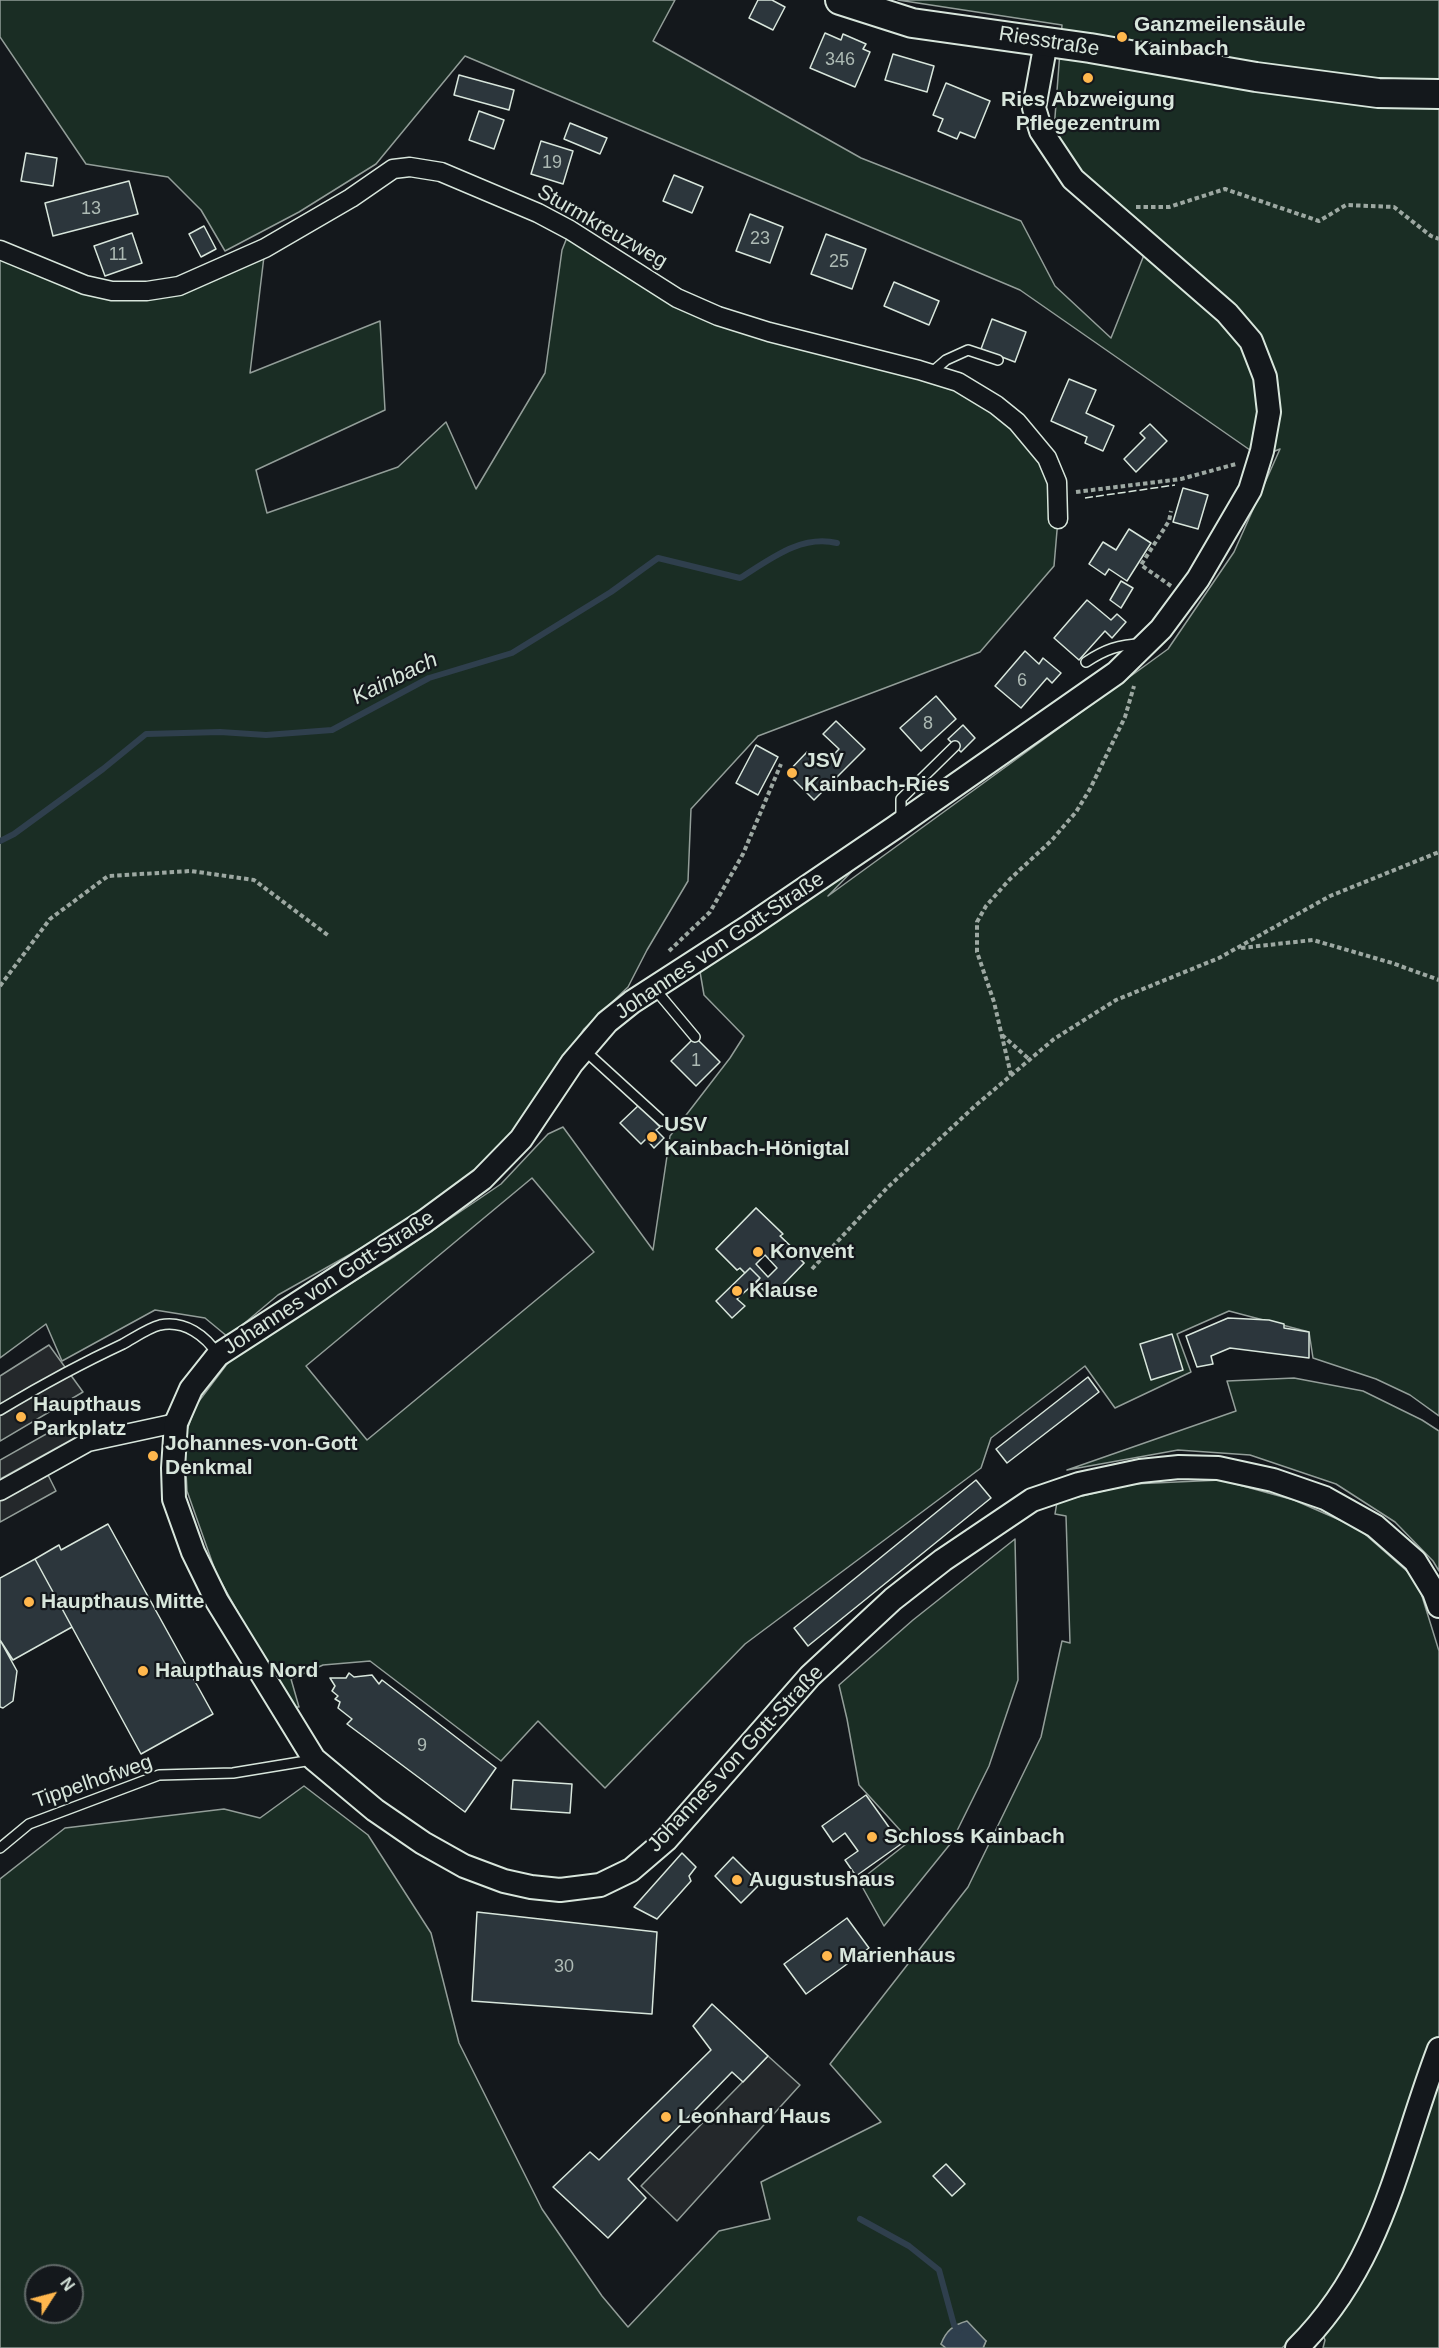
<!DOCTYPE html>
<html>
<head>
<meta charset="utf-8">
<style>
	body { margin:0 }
	#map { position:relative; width:1439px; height:2348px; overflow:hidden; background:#14181c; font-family:Arial,sans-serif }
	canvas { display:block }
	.north { position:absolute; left:24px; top:2264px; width:60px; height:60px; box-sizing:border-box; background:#14181c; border:2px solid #626a69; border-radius:50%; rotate:54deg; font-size:16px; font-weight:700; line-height:24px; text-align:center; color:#d8e6dc }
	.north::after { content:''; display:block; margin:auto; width:21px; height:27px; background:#ffb74d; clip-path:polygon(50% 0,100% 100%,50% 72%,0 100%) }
</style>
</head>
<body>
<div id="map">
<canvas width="1439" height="2348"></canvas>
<div class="north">N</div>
</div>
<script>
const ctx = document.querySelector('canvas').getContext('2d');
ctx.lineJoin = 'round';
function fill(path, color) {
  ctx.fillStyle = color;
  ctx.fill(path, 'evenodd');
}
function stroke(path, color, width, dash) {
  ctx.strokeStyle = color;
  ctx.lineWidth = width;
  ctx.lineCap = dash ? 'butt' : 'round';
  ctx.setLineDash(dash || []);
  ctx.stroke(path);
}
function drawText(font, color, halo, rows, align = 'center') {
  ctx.font = font + ' Arial,sans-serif';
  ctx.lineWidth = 4.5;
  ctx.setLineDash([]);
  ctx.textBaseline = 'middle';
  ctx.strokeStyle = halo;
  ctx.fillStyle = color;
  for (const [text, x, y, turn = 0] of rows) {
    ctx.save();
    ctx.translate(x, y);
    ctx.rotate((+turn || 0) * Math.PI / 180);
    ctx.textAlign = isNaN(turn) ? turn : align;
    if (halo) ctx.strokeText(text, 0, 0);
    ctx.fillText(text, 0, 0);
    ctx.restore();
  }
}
const green = new Path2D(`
	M0,0h675l-22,41 208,117 160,63 34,65 56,52 33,-83 -71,-76 -19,-49 8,-105 -164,-25h541v1416l-29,-21 -34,-16 -63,-21 -4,-26 -80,-21 -52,23 14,38 -76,36 -30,-42 -94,72 -10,30 -236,176 -140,144 -67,-67 -37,40 -131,-100 -47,4 -32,14 8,28h-8l-75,-134 -29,-82 -2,-38 2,-23 9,-25 37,-49 162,-100 106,-72 47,-50 15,-7 90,123 17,-114 60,-78 14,-22 -40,-41 -6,-35 196,-132 -66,68 340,-247 66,-97 46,-103 -20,8 -240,-167 -555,-234 -89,108 -77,48 -74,39 -24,-41 -33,-33 -82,-13 -86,-127zM532,1178l62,74 -227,188 -61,-74zM756,1208l26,25 -2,3 20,19 -1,3 5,5 -30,31 -5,-5 -4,3 -9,-9 4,-5 -10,-10 -5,5 -5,-5 -3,2 -21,-21z
	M570,230l107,68 281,84 89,76 11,61 -4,47 -74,86 -222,84 -67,73 -3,72 -41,69 -19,37 -44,42 -27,43 -27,33 -15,29 -41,41 -79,54 -117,66 -50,42 -23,-19 -50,-8 -93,51 -16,-37 -46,34v-1108l59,24 87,17 119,-43 -15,125 130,-52 5,89 -129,60 11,43 131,-46 48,-45 30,67 69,-116 17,-123z
	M1294,1378l69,13 59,29 17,11v140l-6,-10 -38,-39 -59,-38 -86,-29 -72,-5 -111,20 169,-59 -9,-30z
	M1221,1480l73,20 64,28 59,52 22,71v697h-116l2,-8 -10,-23 -33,31h-299l3,-7 -45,3 5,4h-946v-469l65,-51 159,-19 36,9 44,-32 64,49 63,98 28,110 83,166 60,87 26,31 91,-96 51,-12 -9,-37 120,-60 -51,-58 138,-177 73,-150 21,-96 8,2 -4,-127 -11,-2 2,-12 75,-18zM36,2276h36v36h-36z
	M1015,1539l3,141 -29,86 -38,77 -67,83 -25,-45 51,-40 -51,-56 -12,-66 -8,-34 74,-65z`);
const parking = new Path2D(`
	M49,1345l34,47 -83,49v-65z
	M71,1420l9,15 -80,44v-19z
	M48,1475l8,16 -56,31v-21z
	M768,2056l32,29 -123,136 -36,-35z`);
const water = new Path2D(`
	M967,2321l19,20 -3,7h-37l-5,-4c5,-13 12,-19 26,-23z`);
const stream = new Path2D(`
	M0,841l14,-7 89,-65 43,-35 74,-2 46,3 66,-5 97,-52 83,-25 99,-61 47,-34 82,20c29,-18 61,-44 97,-35
	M860,2219l49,27 30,24 15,55 5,5`);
const building = new Path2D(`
	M758,0h14l13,7 -12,23 -24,-12z
	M825,33l16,7 2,-6 23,10 -3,5 7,3 -15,35 -45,-19z
	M893,54l41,12 -7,26 -42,-12z
	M459,75l55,15 -5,20 -55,-15z
	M946,83l44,18 -15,37 -15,-6 -3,7 -19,-8 5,-12 -10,-4z
	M479,111l25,9 -10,29 -25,-9z
	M570,123l37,15 -7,16 -36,-15z
	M541,141l32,10 -10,33 -32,-10z
	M26,153l31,5 -4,28 -32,-5z
	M674,175l29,12 -11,26 -29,-12z
	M129,181l9,33 -85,22 -8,-33z
	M750,214l33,13 -13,36 -34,-12z
	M204,226l12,23 -15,8 -12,-23z
	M132,233l10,30 -37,13 -11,-30z
	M826,234l40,15 -14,40 -41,-15z
	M894,282l45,19 -10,24 -45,-19z
	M992,319l34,13 -11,30 -34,-13z
	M1069,379l27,11 -10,23 28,13 -11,25 -18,-8 2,-6 -36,-16z
	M1150,424l17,17 -31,31 -12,-13 21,-21 -5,-5z
	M1183,488l25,7 -10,34 -25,-7z
	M1129,529l22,14 -24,38 -18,-12 -4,6 -16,-11 14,-22 13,8z
	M1121,581l12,7 -12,20 -11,-8z
	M1087,600l24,20 6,-6 9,8 -14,16 -7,-7 -26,29 -25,-22z
	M1025,651l14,13 4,-6 18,15 -9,10 -5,-5 -26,30 -26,-22z
	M936,696l20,23 -35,32 -21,-23z
	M836,721l29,28 -51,51 -27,-27 20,-21 15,15 17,-18 -16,-15z
	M963,725l12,13 -14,14 -13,-13z
	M756,745l22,12 -20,38 -22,-12z
	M695,1037l25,25 -24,24 -25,-25z
	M639,1105l21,22 -4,3 8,8 -10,10 -8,-9 -5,5 -21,-21z
	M756,1208l27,26 -3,2 21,20 -2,2 5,5 -30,31 -5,-5 -3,3 -10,-9 4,-5 -10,-10 -5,5 -5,-5 -3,2 -21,-21zM765,1255l12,13 -9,9 -12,-13z
	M750,1268l10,10 -23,21 8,7 -13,12 -16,-17z
	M1228,1318l41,2 15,4v4l25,4v26l-79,-10 -19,8 2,8 -16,3 -11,-31z
	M1172,1334l11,36 -32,10 -11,-36z
	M1088,1377l11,15 -92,71 -11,-14z
	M976,1480l15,18 -183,148 -14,-18z
	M108,1524l105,190 -72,40 -106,-195 24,-14 2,5z
	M35,1559l37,68 -59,33 -13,-20v-62z
	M0,1640l17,31 -4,30 -10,7 -3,-1z
	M349,1673l5,4 18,-2 7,9 3,-4 114,88 -31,44 -118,-88 5,-5 -14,-11 2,-6 -5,-3 3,-3 -6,-5 3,-5 -5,-8h16z
	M513,1780l59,4 -2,29 -59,-4z
	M866,1795l35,49 -45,32 -11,-16 13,-9 -13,-18 -12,9 -11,-16z
	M682,1853l14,14 -7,9 2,5 -34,38 -23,-12z
	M733,1857l27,27 -19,19 -26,-27z
	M477,1912l180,20 -5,82 -180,-13z
	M847,1918l22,30 -63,46 -22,-30z
	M712,2004l56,52 -25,26 -11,-10 -104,107 18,19 -38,40 -55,-51 37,-35 9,8 112,-110 -18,-24z
	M946,2164l19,20 -13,12 -19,-20z`);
const path = new Path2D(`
	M1136,207h33l56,-18 94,32 27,-16 48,2 37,29 8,3
	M1076,492l105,-13 55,-15
	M1171,586l-30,-21 28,-44 2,-10
	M1241,948l72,-8 79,23 47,17
	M669,951l41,-39 33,-58 38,-90
	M0,986l50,-67 58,-43 83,-5 63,9 75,56
	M1002,1035l27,24
	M1011,1075l-17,-73 -17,-50v-30l9,-16 24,-27 41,-38 25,-29 14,-23 35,-72 9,-31
	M812,1269l75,-81 89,-83 78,-66 62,-39 103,-42 111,-62 109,-44`);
const service = new Path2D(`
	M931,373l15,-13 22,-10 30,10
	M1086,662c18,-12 33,-18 56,-18
	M901,820v-21l54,-53
	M654,988l41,49
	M583,1049l79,72
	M0,1410c40,-24 80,-46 123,-66 11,-6 25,-16 37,-19 25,-5 46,11 58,30
	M0,1848l29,-24 130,-49 74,-2 79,-13`);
const minor = new Path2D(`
	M0,250l85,35 27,6h35l32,-5 86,-38 86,-50 42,-29 17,-2 31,5 97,41 32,17 107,68 41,18 51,16 150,38 39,12 38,23 21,17 30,36 10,24 1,37
	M0,1491l88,-49 88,-19`);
const tertiary = new Path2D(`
	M1046,42l-12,66 7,23 32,48 154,134 24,28 14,36 4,35 -7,39 -12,39 -52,89 -37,50 -45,44 -222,155 -146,99 -116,75 -25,20 -35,41 -51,76 -39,40 -57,42 -207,134 -27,34 -15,34 -3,45 1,31 19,53 24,49 97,158 61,51 48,33 41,23 40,15 27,6 29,3 40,-5 31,-15 35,-30 144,-164 83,-77 50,-39 89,-60 47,-16 61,-13 39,-4 39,1 55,12 52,18 50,28 40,35 19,31 5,14
	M1297,2348c86,-85 101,-192 142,-299`);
const primary = new Path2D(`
	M840,0l72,23 178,25 166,29 122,16 61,1`);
const fence = new Path2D(`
	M1085,498l90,-13`);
const markers = [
	[1122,37,6,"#ffb74d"],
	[1088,78,6,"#ffb74d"],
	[792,773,6,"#ffb74d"],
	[652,1137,6,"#ffb74d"],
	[758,1252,6,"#ffb74d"],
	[737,1291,6,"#ffb74d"],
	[21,1417,6,"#ffb74d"],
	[153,1456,6,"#ffb74d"],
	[29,1602,6,"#ffb74d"],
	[143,1671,6,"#ffb74d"],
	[872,1837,6,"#ffb74d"],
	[737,1880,6,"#ffb74d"],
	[827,1956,6,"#ffb74d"],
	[666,2117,6,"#ffb74d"]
];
const numberNames = [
	["346",840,60],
	["19",552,163],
	["13",91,209],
	["23",760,239],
	["11",118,255],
	["25",839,262],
	["6",1022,681],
	["8",928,724],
	["1",696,1061],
	["9",422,1746],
	["30",564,1967]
];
const poiNames = [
	["Ganzmeilensäule",1134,25],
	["Kainbach",1134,49],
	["Ries Abzweigung",1088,100,"center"],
	["Pflegezentrum",1088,124,"center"],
	["JSV",804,761],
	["Kainbach-Ries",804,785],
	["USV",664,1125],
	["Kainbach-Hönigtal",664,1149],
	["Konvent",770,1252],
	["Klause",749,1291],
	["Haupthaus",33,1405],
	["Parkplatz",33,1429],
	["Johannes-von-Gott",165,1444],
	["Denkmal",165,1468],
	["Haupthaus Mitte",41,1602],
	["Haupthaus Nord",155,1671],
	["Schloss Kainbach",884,1837],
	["Augustushaus",749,1880],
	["Marienhaus",839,1956],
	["Leonhard Haus",678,2117]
];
const streetNames = [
	["Riesstraße",1049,42,9],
	["Sturmkreuzweg",602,227,30],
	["Johannes von Gott-Straße",720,946,-34],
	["Johannes von Gott-Straße",329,1283,-33],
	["Johannes von Gott-Straße",736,1759,-47],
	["Tippelhofweg",93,1782,-19]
];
const waterNames = [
	["Kainbach",395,679,-26]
];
fill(green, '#1a2d24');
stroke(green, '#939e99', 1.5);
fill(parking, '#24282b');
stroke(parking, '#939e99', 1.5);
fill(water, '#2f3f4d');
stroke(water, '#939e99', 1.5);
stroke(stream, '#2f3f4d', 6);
fill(building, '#2c363c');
stroke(building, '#d8e6dc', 1.5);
stroke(service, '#d8e6dc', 12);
stroke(minor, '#d8e6dc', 21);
stroke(tertiary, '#d8e6dc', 26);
stroke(primary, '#d8e6dc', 32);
stroke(path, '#9da8a2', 4, [4.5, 3]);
stroke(service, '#14181c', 9);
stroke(minor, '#14181c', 18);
stroke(tertiary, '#14181c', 22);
stroke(primary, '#14181c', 28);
stroke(fence, '#d8e6dc', 1.5, [8, 3]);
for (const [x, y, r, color] of markers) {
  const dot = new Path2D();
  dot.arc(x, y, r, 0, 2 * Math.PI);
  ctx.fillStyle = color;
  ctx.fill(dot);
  stroke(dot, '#14181c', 2);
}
drawText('18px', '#adbab4', null, numberNames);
drawText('bold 21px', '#d8e6dc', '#14181c', poiNames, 'left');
drawText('21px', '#d8e6dc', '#14181c', streetNames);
drawText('italic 22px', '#d8e6dc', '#14181c', waterNames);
</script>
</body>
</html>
